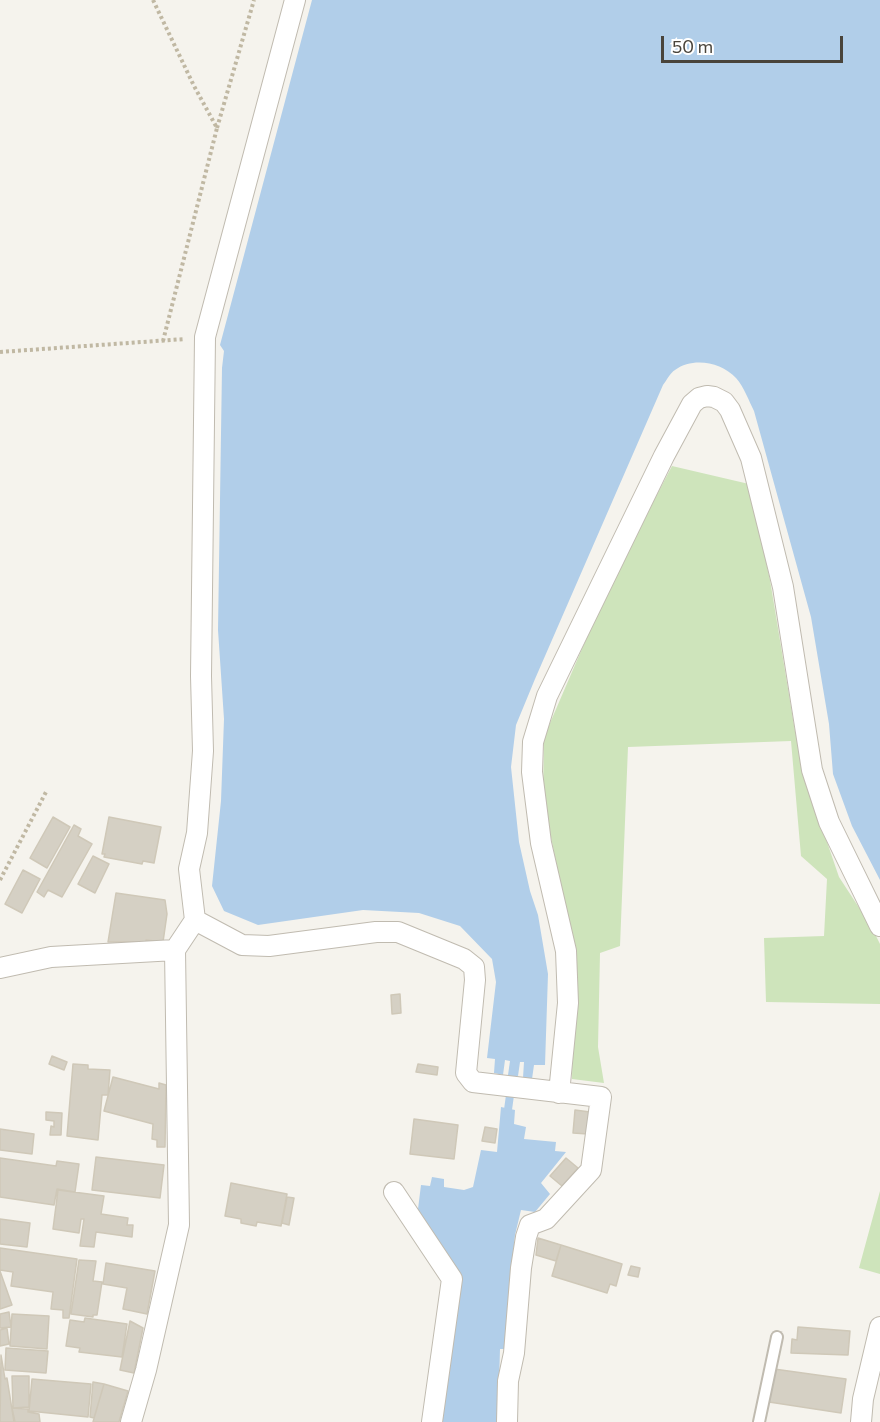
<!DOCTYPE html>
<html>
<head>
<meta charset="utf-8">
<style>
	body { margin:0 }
	#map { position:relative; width:880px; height:1422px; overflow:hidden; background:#f5f3ed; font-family:Commissioner,sans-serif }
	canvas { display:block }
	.scale { position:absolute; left:661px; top:36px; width:182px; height:27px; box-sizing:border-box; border:3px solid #49443b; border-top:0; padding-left:8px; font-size:18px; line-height:21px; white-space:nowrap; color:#49443b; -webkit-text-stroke:4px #fff; paint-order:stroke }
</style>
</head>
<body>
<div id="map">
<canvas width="880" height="1422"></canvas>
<div class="scale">50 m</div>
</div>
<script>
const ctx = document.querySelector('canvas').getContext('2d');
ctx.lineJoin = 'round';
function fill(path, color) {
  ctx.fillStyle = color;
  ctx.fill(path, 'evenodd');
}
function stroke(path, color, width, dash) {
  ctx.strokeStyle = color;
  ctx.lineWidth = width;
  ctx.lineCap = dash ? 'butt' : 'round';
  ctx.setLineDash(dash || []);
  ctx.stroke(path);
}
const green = new Path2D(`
	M672,466l77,18 21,96 25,151 20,76 24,70 32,49 9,18v60l-114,-2 -2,-64 60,-2 3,-57 -26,-23 -10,-115 -163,6 -8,199 -20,7 -2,94 6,36 -32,-4 2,-129 -31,-152 1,-61 65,-151z
	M880,1191v83l-21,-6z`);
const water = new Path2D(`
	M312,0h568v880l-28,-54 -19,-52 -4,-50 -18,-107 -57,-206c-5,-10 -10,-24 -18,-33 -15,-16 -43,-21 -61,-8 -5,3 -8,10 -12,15l-128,294 -19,46 -5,42 8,75 11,49 8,24 10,59 -3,91h-11l-2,14 -9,-1 1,-16h-4l-2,14 -10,-1 2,-14 -5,-1 -2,15 -9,-2 1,-14 -8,-1 9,-76 -4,-23 -32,-33 -41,-13 -56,-3 -105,15 -34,-14 -12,-25 9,-85 3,-82 -6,-89 4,-262 2,-17 -4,-6z
	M501,1107l14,3 -1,14 12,3 -2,12 32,3 -1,9 11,1 -25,31 9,11 -15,18 -14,-2 -6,25 -10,114h-5l-2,73h-58l21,-144 -44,-61 4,-32 9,1 2,-9 12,2v8l20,3 9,-3 8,-37 16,2z`);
const stream = new Path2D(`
	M507,1117l7,-51`);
const building = new Path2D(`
	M53,817l17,10 -23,41 -17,-10z
	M109,817l52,10 -7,36 -11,-2 -1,3 -38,-7 1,-3h-3z
	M74,825l7,4 -3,7 14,8 -30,53 -14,-7 -4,7 -7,-5z
	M93,856l16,8 -14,29 -17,-9z
	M23,870l17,9 -18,34 -17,-9z
	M116,893l49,7 2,14 -4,28 -17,-2v2h-38z
	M400,994l1,19 -9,1 -1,-19z
	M52,1056l15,6 -3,8 -15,-6z
	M73,1064l15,1v4l22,1 -2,25h-6l-4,45 -31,-4z
	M418,1064l20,3 -1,8 -21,-3z
	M113,1077l46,12v-6l7,2 -1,62h-8v-7l-5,-1 1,-15 -49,-13z
	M575,1110l15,2 -2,22 -15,-1z
	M46,1112l16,1 -1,22h-11l1,-9 3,1v-6l-8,-1z
	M414,1119l44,6 -4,34 -44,-5z
	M485,1127l12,2 -2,14 -13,-2z
	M0,1129l34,5 -2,20 -32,-4z
	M96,1157l68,8 -4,33 -68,-8z
	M0,1158l56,8 1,-5 22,3 -4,28 -18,-3 -3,16 -54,-8z
	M566,1158l12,10 -16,18 -12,-10z
	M231,1183l56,11 -6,32 -24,-4 -1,4 -15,-3v-4l-16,-3z
	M58,1190l46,6 -3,18 27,4 -1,7h6l-1,12 -36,-5 -2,15 -14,-1 4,-27h-3l-2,14 -26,-4z
	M287,1197l7,1 -5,27 -7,-2z
	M0,1219l30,4 -3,24 -27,-3z
	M538,1238l23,7 -5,16 -20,-6z
	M561,1245l61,19 -6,22 -6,-2 -3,9 -55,-17z
	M0,1248l77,11 -8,59h-6v-8l-12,-1 2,-17 -42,-6 2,-14 -13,-2z
	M79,1260l17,1 -3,20 9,1 -5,33h-4v2l-22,-3z
	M106,1263l49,8 -8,43 -24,-5 4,-21 -24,-4z
	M631,1266l9,2 -2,9 -10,-2z
	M0,1271l12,34 -12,4z
	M9,1312l2,15 -11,1v-14z
	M12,1314l37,2 -2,33 -37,-3z
	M85,1318l42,6 -5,33 -43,-5 1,-4 -14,-2 4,-26 14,2z
	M130,1321l13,7 -9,45 -14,-3z
	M798,1327l52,4 -2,24 -57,-2 1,-14 5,1z
	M7,1328l2,16 -9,2v-16z
	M6,1348l42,3 -2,22 -41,-3z
	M1,1355l4,24 2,-1 7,44h-14z
	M774,1369l72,10 -5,34 -72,-11z
	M12,1376h17v31l-16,1z
	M32,1379l59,5 -3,33 -59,-6z
	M93,1382l11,2 -10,34 -4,-1z
	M104,1384l24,7 -9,31h-26z
	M12,1408l16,1v3l11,2 1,8h-25z`);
const path = new Path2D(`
	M153,0l41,86 23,42 -54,213
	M217,128l37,-128
	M0,352l185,-13
	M0,880l46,-88`);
const service = new Path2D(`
	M759,1422l18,-85`);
const minor = new Path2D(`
	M195,920l47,25 27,1 107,-14h22l66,27 10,8 1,13 -9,93 7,9 128,15 -10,73 -45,49 -16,6 -4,12 -5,31 -7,85 -6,28 -1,41
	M0,968l51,-11 124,-7
	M559,1093l9,-90 -2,-52 -25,-108 -9,-71 1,-30 14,-46 117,-240 28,-52 7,-6 8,-2 7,1 10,5 6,8 21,48 32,129 29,183 17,52 51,104
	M394,1192l58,87 -20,143
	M131,1422l15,-52 33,-145 -4,-275 20,-30 -6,-51 8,-36 6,-82 -2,-75 4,-339 90,-337
	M861,1422l2,-23 17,-72`);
fill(green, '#cee4bb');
fill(water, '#b1cee9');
stroke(stream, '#b1cee9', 8);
fill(building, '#d5d0c4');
stroke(building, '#cfc8b8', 1.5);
stroke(service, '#c0bbb0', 14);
stroke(minor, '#c0bbb0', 22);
stroke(path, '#c0b8a3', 4, [3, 3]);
stroke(service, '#fff', 10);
stroke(minor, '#fff', 20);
</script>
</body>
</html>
